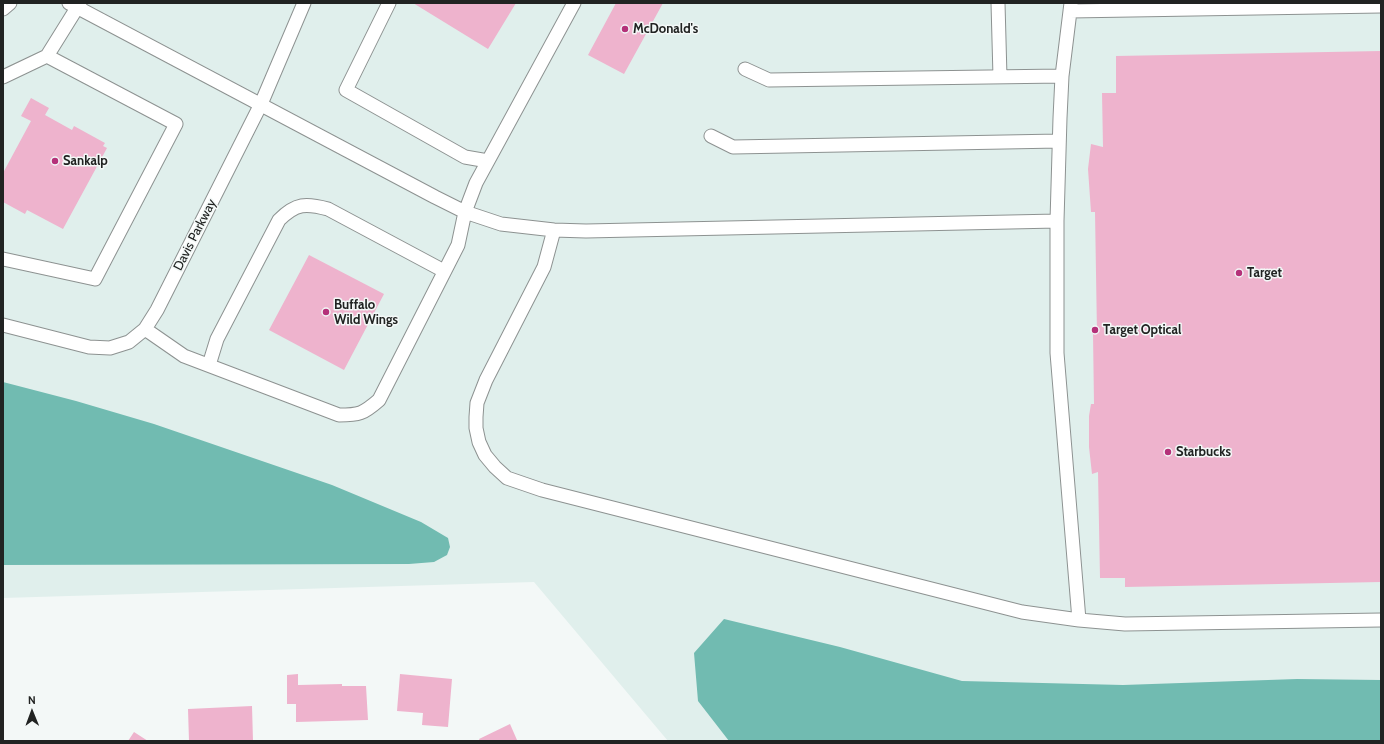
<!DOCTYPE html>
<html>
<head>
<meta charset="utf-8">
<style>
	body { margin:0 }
	#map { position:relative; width:1384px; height:744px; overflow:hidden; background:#f3f8f7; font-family:Cabin,sans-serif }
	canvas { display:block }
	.frame { position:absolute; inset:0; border:4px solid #212322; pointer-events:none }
	.north { position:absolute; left:12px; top:692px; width:40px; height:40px; -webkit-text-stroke:3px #f3f8f7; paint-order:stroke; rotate:359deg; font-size:11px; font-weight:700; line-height:16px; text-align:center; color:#212322 }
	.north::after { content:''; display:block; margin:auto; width:14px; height:18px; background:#212322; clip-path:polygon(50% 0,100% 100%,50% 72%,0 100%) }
</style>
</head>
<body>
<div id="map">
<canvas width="1384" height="744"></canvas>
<div class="frame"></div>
<div class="north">N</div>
</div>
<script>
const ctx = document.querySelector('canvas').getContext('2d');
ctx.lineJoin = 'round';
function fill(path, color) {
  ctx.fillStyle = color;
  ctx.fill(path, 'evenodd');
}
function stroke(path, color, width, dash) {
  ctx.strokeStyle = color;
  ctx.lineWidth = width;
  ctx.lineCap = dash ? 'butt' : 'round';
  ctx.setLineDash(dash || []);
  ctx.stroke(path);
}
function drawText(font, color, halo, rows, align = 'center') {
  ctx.font = font + ' Cabin,sans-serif';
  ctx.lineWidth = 3;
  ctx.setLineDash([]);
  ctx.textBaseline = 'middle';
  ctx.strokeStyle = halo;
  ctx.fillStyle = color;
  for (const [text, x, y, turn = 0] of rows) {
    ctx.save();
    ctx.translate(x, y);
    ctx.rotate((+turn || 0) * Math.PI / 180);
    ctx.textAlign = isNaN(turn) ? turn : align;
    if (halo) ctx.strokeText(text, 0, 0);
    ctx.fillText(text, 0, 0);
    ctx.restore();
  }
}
const built = new Path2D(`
	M3,3h1378v738h-713l-134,-159 -531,16z`);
const water = new Path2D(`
	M3,382l73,19 78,23 178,61 89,37 27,16 2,9 -3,8 -13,7 -25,2 -406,1z
	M724,619l116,28 122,34 161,4 174,-6 84,1v61h-652l-31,-40 -4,-48z`);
const building = new Path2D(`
	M413,3h103l-28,46z
	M616,3h47l-39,71 -36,-19z
	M1381,51v531l-256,5v-9h-25l-2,-106 -6,2 -3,-27v-31l2,-12h3l-1,-70h4l-2,-122h-4l-3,-43 3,-25 12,3 -1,-54h14v-37z
	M31,98l18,10 -4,7 27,15 2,-4 31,17 -2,3 4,2 -44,81 -36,-19 -2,4 -22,-12v-29l28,-52 -10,-5z
	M309,255l75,39 -40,76 -75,-40z
	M298,674v11l44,-1v2h24l2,34 -72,2v-18h-9v-29z
	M400,674l52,5 -4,48 -26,-2 1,-12 -26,-2z
	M252,706l1,35h-64l-1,-32z
	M510,724l7,16 -3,1h-34l-1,-2z
	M134,732l14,9h-20z`);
const service = new Path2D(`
	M69,3l366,194 30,15 36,12 53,6 32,1 471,-10
	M389,3l-43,87 119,67 23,4
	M998,3l2,74
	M1071,3l-9,73 -2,42 -3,103v132l22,267
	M3,9l7,-6
	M1070,11l311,-5
	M745,69l24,11 293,-4
	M3,77l44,-21 33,-53
	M711,136l22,11 326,-6
	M554,230l-10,37 -58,113 -9,23 -1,14v11l3,14 6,13 10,12 12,11 35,12 480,122 57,8 46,4 256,-4
	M3,259l92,20 81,-155 -129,-68
	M3,325l86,22 21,1 19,-6 16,-13 12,-19 104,-206 43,-101
	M145,329l39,27 155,59c20,0 24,-1 40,-15l79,-155 7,-33 11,-29 98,-180
	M209,365l8,-26 62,-119c17,-17 27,-17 49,-11l116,62`);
const markers = [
	[625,29,4,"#b43179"],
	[55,161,4,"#b43179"],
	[1239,273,4,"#b43179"],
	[326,312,4,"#b43179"],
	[1095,330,4,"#b43179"],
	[1168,452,4,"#b43179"]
];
const poiNames = [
	["McDonald's",633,29],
	["Sankalp",63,161],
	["Target",1247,273],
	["Buffalo",334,305],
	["Wild Wings",334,320],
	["Target Optical",1103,330],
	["Starbucks",1176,452]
];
const streetNames = [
	["Davis Parkway",195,235,-63]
];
fill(built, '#e0efec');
fill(water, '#71bbb1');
fill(building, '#eeb3cd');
stroke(service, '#8d9291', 15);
stroke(service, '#fff', 13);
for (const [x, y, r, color] of markers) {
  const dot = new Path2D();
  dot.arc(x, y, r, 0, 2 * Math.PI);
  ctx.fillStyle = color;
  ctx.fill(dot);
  stroke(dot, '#f3f8f7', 1.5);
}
drawText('bold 13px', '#212322', '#f3f8f7', poiNames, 'left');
drawText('13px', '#212322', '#f3f8f7', streetNames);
</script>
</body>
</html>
